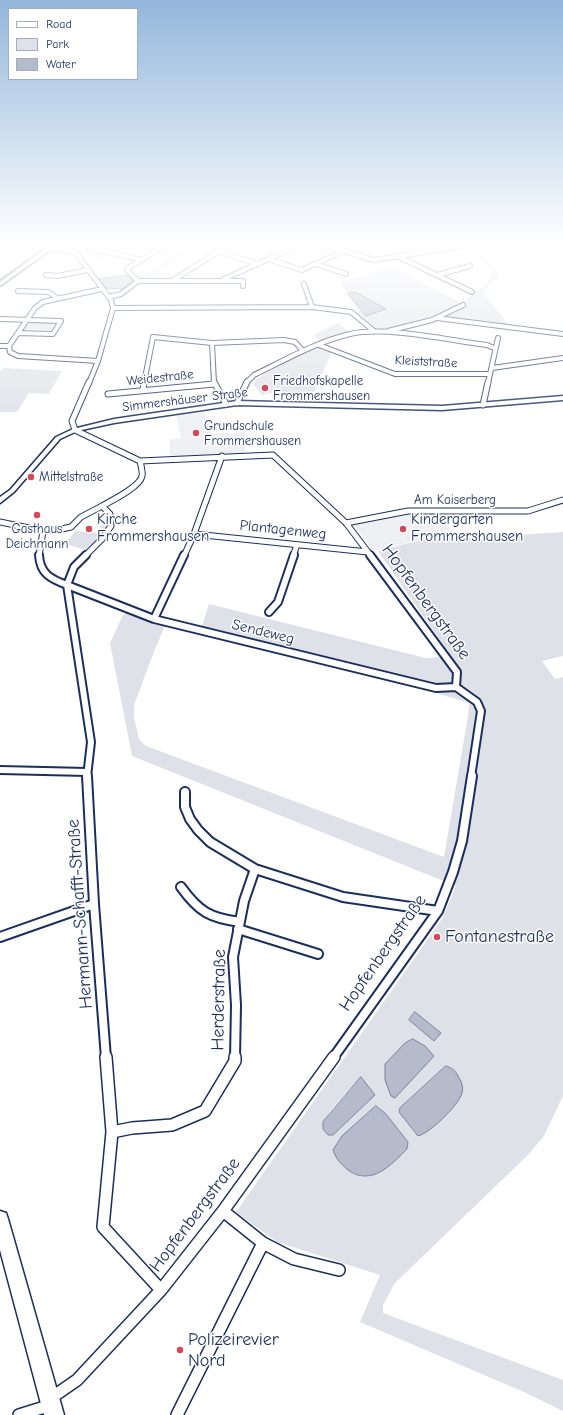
<!DOCTYPE html>
<html>
<head>
<meta charset="utf-8">
<style>
	body { margin:0 }
	#map { position:relative; width:563px; height:1415px; overflow:hidden; background:#fff; font-family:"Comic Neue",sans-serif }
	canvas { display:block }
	.legend { position:absolute; left:8px; top:8px; width:130px; height:72px; box-sizing:border-box; background:#fff; border:1px solid #a4acbf; margin:0; padding:5px 7px; list-style:none; font-size:12px; color:#1b2f5e }
	.legend li { display:flex; align-items:center; gap:8px; height:20px }
	.legend b { width:20px; border:1px solid #a4acbf }
</style>
</head>
<body>
<div id="map">
<canvas width="563" height="1415"></canvas>
<ul class="legend">
<li><b style="height:5px;background:#fff"></b>Road</li>
<li><b style="height:11px;background:#dee1e7"></b>Park</li>
<li><b style="height:11px;background:#b5bbca"></b>Water</li>
</ul>
</div>
<script>
const ctx = document.querySelector('canvas').getContext('2d');
ctx.lineJoin = 'round';
function fill(path, color) {
  ctx.fillStyle = color;
  ctx.fill(path, 'evenodd');
}
function stroke(path, color, width, dash) {
  ctx.strokeStyle = color;
  ctx.lineWidth = width;
  ctx.lineCap = dash ? 'butt' : 'round';
  ctx.setLineDash(dash || []);
  ctx.stroke(path);
}
function drawText(font, color, halo, rows, align = 'center') {
  ctx.font = font + ' "Comic Neue",sans-serif';
  ctx.lineWidth = 3;
  ctx.setLineDash([]);
  ctx.textBaseline = 'middle';
  ctx.strokeStyle = halo;
  ctx.fillStyle = color;
  for (const [text, x, y, turn = 0] of rows) {
    ctx.save();
    ctx.translate(x, y);
    ctx.rotate((+turn || 0) * Math.PI / 180);
    ctx.textAlign = isNaN(turn) ? turn : align;
    if (halo) ctx.strokeText(text, 0, 0);
    ctx.fillText(text, 0, 0);
    ctx.restore();
  }
}
const built = new Path2D(`
	M204,410l8,24 33,-2v22l-75,3v-17l11,-2 -5,-24z
	M436,513l16,19 -79,19 -19,-25 2,-2 52,-10z`);
const green = new Path2D(`
	M55,246h33l-1,4 1,-1 24,5 -13,7 -13,-7 -3,4 -5,-8z
	M191,246h9l-57,34h-9z
	M469,246h7l20,22 3,7 -16,18 26,32 -72,-9 -48,13h-11l-24,-19 2,-4 -17,-24 54,-14 69,35 27,-22 3,-6 -2,-6z
	M29,320l27,3 -5,7 -24,-1 -3,3 -1,-2z
	M338,323l11,9 -30,9 -5,-6z
	M320,347l12,4 -21,48 -31,-2 -6,-5 -12,3 -8,-10 2,-6 27,-16z
	M4,368l58,3 -13,23 -20,-1 -12,19h-17v-40z
	M101,525l8,1 -10,12 -13,12 -20,-6 9,-13 24,2 5,-5h-4z
	M563,532v124l-21,5 13,18 8,-2v419l-19,40 -16,19 -133,128 -12,22v8l180,67v31l-39,-19 -164,-70 20,-47 -103,-33 -41,-30 206,-293 14,-33 -324,-130 -22,-113 13,-28 4,-3 23,11 15,3 -10,23 -21,56v12l5,22 7,7 298,111 24,-141 1,-13 -33,-10 -237,-58 10,-31 217,54 25,-2 -73,-105 70,-18 8,6zM415,1012l26,21 -7,8 -25,-21zM446,1066l6,2 4,4 -41,61 -16,-21 1,-4zM361,1077l14,18 -42,40 -10,-6c-4,-10 30,-43 38,-52zM386,1114l22,28 -1,7c-9,9 -32,31 -46,28 -3,-1 -6,-3 -9,-4z`);
const water = new Path2D(`
	M130,275l5,5 -12,9 -17,-1 -7,-9z
	M351,292l6,1 29,16 -20,7 -18,-22z
	M415,1012l26,21 -7,8 -25,-21z
	M413,1039l12,7 9,10 -39,42 -4,-2 -6,-16v-16l20,-21z
	M446,1066c6,2 9,4 12,10 3,5 6,11 4,17 -3,12 -32,40 -44,43l-19,-24 1,-4z
	M361,1077l14,18 -42,40h-5l-5,-6v-7z
	M376,1106l10,8 22,28 -1,7c-16,16 -36,38 -59,21 -7,-6 -12,-11 -15,-20l9,-14z`);
const minorFar4 = new Path2D(`
	M32,246l43,6 36,48 2,8 -15,53 -9,22
	M327,246l47,14 45,-7
	M409,246l10,7 44,-7
	M91,248l51,12
	M221,252l37,12
	M399,257l73,35
	M268,259l34,11 41,-19
	M316,264l30,10
	M46,275l11,1 31,-6
	M437,275l33,-9
	M224,279l73,-33
	M138,281l-11,-11 1,-2 37,-22
	M172,281l55,-35
	M304,284l8,23
	M18,291l30,1 9,6
	M108,297l13,-3 17,-13h105v5
	M113,308l199,-1 39,5 23,19
	M437,318l126,16
	M0,319l61,2 -8,13 -35,-1
	M388,331l44,-11 31,-15
	M212,343l2,40
	M319,345l76,29h94
	M0,346h9
	M98,361l-80,-5 -8,-4 -1,-6 26,-38 8,-6 59,-13
	M492,368l71,-10
	M144,383l9,-46 59,6 72,-3 11,2 8,9
	M246,383l8,-8c31,-15 62,-33 96,-41 38,-8 97,6 137,11l7,3
	M488,383l10,-45`);
const minorFar3 = new Path2D(`
	M214,382l12,22
	M143,390l1,-8
	M108,394l106,-10
	M237,403l10,-21
	M483,405l5,-23
	M140,461l133,-6 73,68 25,33
	M0,522l43,9 14,-1 14,-3 10,-10 21,-11
	M346,523l62,-12h120l35,-11
	M194,534l174,18
	M39,556l4,-25
	M85,556l17,-17 9,-13 -1,-12 -8,-8c9,-5 38,-19 40,-30 1,-4 -1,-10 -2,-15l-65,-31 -3,-9 17,-39
	M184,556l10,-22 28,-78
	M293,556l4,-11`);
const minorFar2 = new Path2D(`
	M39,555c1,19 12,24 28,30l24,157 -4,35
	M86,555l-12,12 -7,18 87,34 282,69 20,-1
	M370,555l87,117 -1,15
	M269,612l9,-10 16,-47
	M154,619l30,-64
	M456,687l21,15 4,9 -10,66
	M0,770l87,2`);
const minorFar1 = new Path2D(`
	M87,776l7,128 12,154
	M185,792v15l5,12 8,11 12,12 45,27 88,28 95,14
	M181,887c18,25 29,31 59,35
	M238,929l80,25
	M0,937l94,-33
	M235,1058l1,-53 -3,-48 11,-56 11,-32
	M333,1058l105,-147 15,-39 9,-31 10,-65`);
const minor = new Path2D(`
	M106,1057l6,75 -9,95 58,63
	M112,1132l20,-4 40,-3 33,-14 30,-50v-4
	M223,1211l40,32 31,16 45,11
	M51,1398l26,-18 84,-90 62,-79 111,-154
	M19,1415l32,-10
	M177,1415l86,-172`);
const tertiary = new Path2D(`
	M563,396v4l-121,10 -205,-5 -123,18 -37,8 -17,8 -46,53 -14,11v-6l10,-7 46,-53 17,-8 41,-10 123,-18 205,5z`);
const secondary = new Path2D(`
	M49,246h7l-56,40v-5z
	M0,1211l6,2 2,6 56,196h-20l-44,-165z`);
const tram = new Path2D(`
	M0,281l48,-35`);
const markers = [
	[265,388,4,"#d1495b"],
	[196,433,4,"#d1495b"],
	[31,477,4,"#d1495b"],
	[37,515,4,"#d1495b"],
	[89,529,4,"#d1495b"],
	[403,529,4,"#d1495b"],
	[437,937,4,"#d1495b"],
	[180,1350,4,"#d1495b"]
];
const farStreetnames = [
	["Kleiststraße",426,362,3],
	["Weidestraße",160,378,-6],
	["Simmershäuser Straße",185,400,-7],
	["Am Kaiserberg",455,500]
];
const farPoinames = [
	["Friedhofskapelle",273,381],
	["Frommershausen",273,396],
	["Grundschule",204,426],
	["Frommershausen",204,441],
	["Mittelstraße",39,477],
	["Gasthaus",37,529,"center"],
	["Deichmann",37,544,"center"]
];
const poiNames = [
	["Kirche",97,520],
	["Frommershausen",97,537],
	["Kindergarten",411,520],
	["Frommershausen",411,537]
];
const streetNames = [
	["Plantagenweg",283,530,6],
	["Sendeweg",263,632,14]
];
const nearStreetnames = [
	["Hopfenbergstraße",426,602,54],
	["Hermann-Schafft-Straße",80,914,-94],
	["Hopfenbergstraße",383,953,-55],
	["Herderstraße",219,1000,-89],
	["Hopfenbergstraße",195,1215,-53]
];
const nearPoinames = [
	["Fontanestraße",445,937],
	["Polizeirevier",188,1340],
	["Nord",188,1361]
];
fill(built, '#eff0f4');
fill(green, '#dee1e7');
fill(water, '#b5bbca');
stroke(water, '#77839f', 1);
stroke(minorFar4, '#1b2f5e', 6);
stroke(minorFar3, '#1b2f5e', 7);
stroke(minorFar2, '#1b2f5e', 10);
stroke(minorFar1, '#1b2f5e', 12);
stroke(minor, '#1b2f5e', 14);
stroke(tertiary, '#1b2f5e', 3);
stroke(secondary, '#1b2f5e', 3);
stroke(minorFar4, '#fff', 4);
stroke(minorFar3, '#fff', 5);
stroke(minorFar2, '#fff', 6);
stroke(minorFar1, '#fff', 8);
stroke(minor, '#fff', 11);
fill(tertiary, '#fff');
fill(secondary, '#fff');
stroke(tram, '#1b2f5e', 1);
const sky = ctx.createLinearGradient(0, 0, 0, 444);
sky.addColorStop(0, '#93b7dc');
sky.addColorStop(0.55, '#fff');
sky.addColorStop(1, '#ffffff00');
ctx.fillStyle = sky;
ctx.fillRect(0, 0, 563, 444);
for (const [x, y, r, color] of markers) {
  const dot = new Path2D();
  dot.arc(x, y, r, 0, 2 * Math.PI);
  ctx.fillStyle = color;
  ctx.fill(dot);
  stroke(dot, '#fff', 1.5);
}
drawText('13px', '#1b2f5e', '#fff', farStreetnames);
drawText('13px', '#1b2f5e', '#fff', farPoinames, 'left');
drawText('15px', '#1b2f5e', '#fff', poiNames, 'left');
drawText('15px', '#1b2f5e', '#fff', streetNames);
drawText('18px', '#1b2f5e', '#fff', nearStreetnames);
drawText('18px', '#1b2f5e', '#fff', nearPoinames, 'left');
</script>
</body>
</html>
